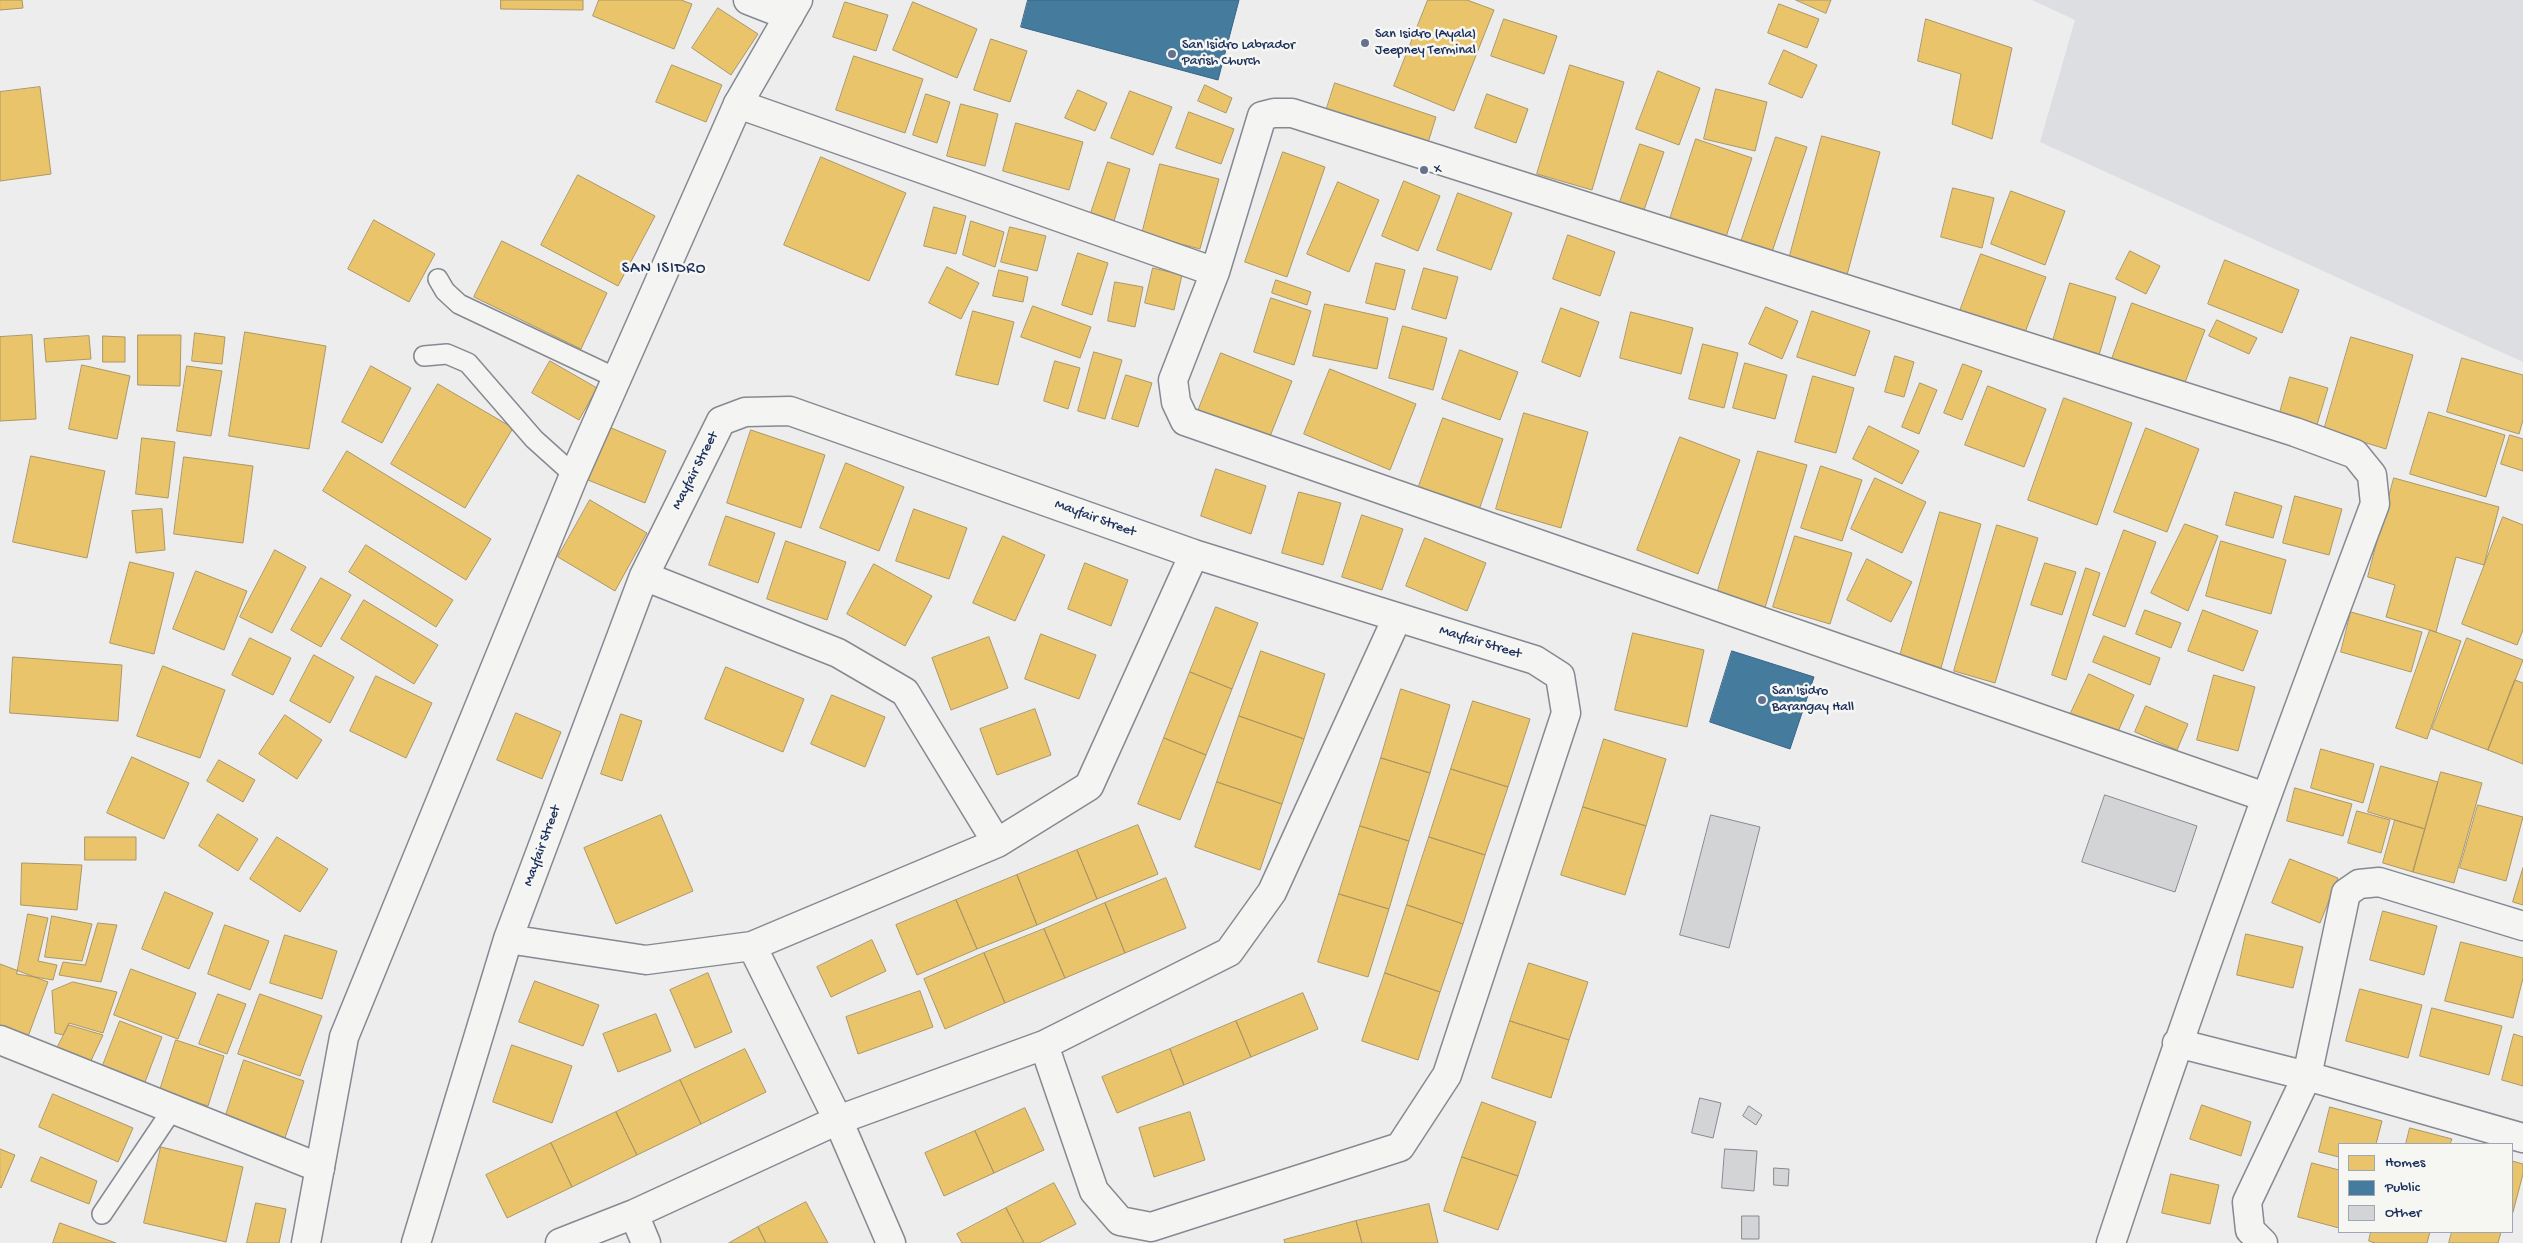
<!DOCTYPE html>
<html>
<head>
<meta charset="utf-8">
<style>
	body { margin:0 }
	#map { position:relative; width:2523px; height:1243px; overflow:hidden; background:#ededed; font-family:"Gochi Hand",sans-serif }
	canvas { display:block }
	.legend { position:absolute; left:2338px; top:1143px; width:175px; height:90px; box-sizing:border-box; background:#f6f6f2; border:1px solid #9ea6b7; margin:0; padding:6px 9px; list-style:none; font-size:15px; color:#1b2f5e }
	.legend li { display:flex; align-items:center; gap:10px; height:25px }
	.legend b { width:25px; border:1px solid #9ea6b7 }
</style>
</head>
<body>
<div id="map">
<canvas width="2523" height="1243"></canvas>
<ul class="legend">
<li><b style="height:14px;background:#e9c46a"></b>Homes</li>
<li><b style="height:14px;background:#457b9d"></b>Public</li>
<li><b style="height:14px;background:#d3d4d6"></b>Other</li>
</ul>
</div>
<script>
const ctx = document.querySelector('canvas').getContext('2d');
ctx.lineJoin = 'round';
function fill(path, color) {
  ctx.fillStyle = color;
  ctx.fill(path, 'evenodd');
}
function stroke(path, color, width, dash) {
  ctx.strokeStyle = color;
  ctx.lineWidth = width;
  ctx.lineCap = dash ? 'butt' : 'round';
  ctx.setLineDash(dash || []);
  ctx.stroke(path);
}
function drawText(font, color, halo, rows, align = 'center') {
  ctx.font = font + ' "Gochi Hand",sans-serif';
  ctx.lineWidth = 5;
  ctx.setLineDash([]);
  ctx.textBaseline = 'middle';
  ctx.strokeStyle = halo;
  ctx.fillStyle = color;
  for (const [text, x, y, turn = 0] of rows) {
    ctx.save();
    ctx.translate(x, y);
    ctx.rotate((+turn || 0) * Math.PI / 180);
    ctx.textAlign = isNaN(turn) ? turn : align;
    if (halo) ctx.strokeText(text, 0, 0);
    ctx.fillText(text, 0, 0);
    ctx.restore();
  }
}
const green = new Path2D(`
	M2032,0h491v362l-483,-220 35,-122z`);
const homes = new Path2D(`
	M0,0h22l1,8 -23,2z
	M501,0h82v10l-82,-1z
	M599,0h82l11,4 -18,45 -81,-33z
	M1428,0h39l27,10 -40,101 -60,-25z
	M1796,0h35l-5,13z
	M845,2l43,13 -12,36 -43,-14z
	M913,2l64,27 -20,49 -64,-28z
	M1779,4l40,15 -12,29 -39,-15z
	M718,8l40,26 -27,41 -39,-27z
	M1504,19l53,17 -13,38 -53,-18z
	M1926,19l86,29 -20,91 -40,-15 9,-50 -43,-13z
	M991,39l36,12 -17,51 -36,-12z
	M1784,50l33,15 -15,33 -33,-14z
	M854,56l69,23 -18,54 -69,-23z
	M672,65l50,20 -16,37 -50,-20z
	M1570,65l54,17 -32,108 -55,-16z
	M1658,71l42,17 -21,57 -43,-16z
	M1335,83l101,34 -10,32 -101,-35z
	M1205,85l27,13 -6,15 -28,-12z
	M40,87l11,87 -51,7v-89z
	M1716,89l51,13 -12,49 -51,-12z
	M1078,90l29,13 -12,28 -30,-13z
	M1130,91l42,16 -19,48 -42,-17z
	M926,94l24,8 -13,41 -24,-8z
	M1487,94l41,15 -12,34 -41,-15z
	M961,104l37,10 -13,52 -38,-10z
	M1189,112l45,17 -13,35 -45,-16z
	M1016,123l67,19 -14,48 -66,-19z
	M1822,136l58,16 -33,123 -58,-16z
	M1776,137l31,10 -35,105 -31,-10z
	M1696,139l56,19 -28,85 -56,-18z
	M1640,144l24,8 -21,61 -24,-8z
	M1283,152l42,15 -38,110 -42,-15z
	M821,157l85,36 -37,88 -85,-36z
	M1108,162l22,7 -16,52 -23,-8z
	M1160,164l59,15 -19,70 -58,-15z
	M578,175l77,41 -37,70 -77,-41z
	M1404,181l36,15 -22,55 -36,-15z
	M1338,182l41,18 -30,72 -42,-18z
	M1953,188l41,10 -12,50 -41,-11z
	M2011,191l54,20 -20,54 -54,-21z
	M1458,193l54,20 -21,57 -54,-20z
	M934,207l32,9 -10,38 -32,-8z
	M374,220l61,34 -26,48 -61,-33z
	M971,221l33,11 -9,35 -32,-12z
	M1010,227l36,9 -9,35 -36,-9z
	M1568,235l47,17 -15,44 -47,-17z
	M502,241l105,52 -26,56 -107,-52z
	M2130,251l30,15 -14,28 -30,-15z
	M1078,253l30,10 -16,52 -30,-10z
	M1981,254l65,23 -25,66 -64,-24z
	M2225,260l74,30 -17,43 -74,-29z
	M1376,263l29,7 -10,40 -29,-7z
	M947,267l32,16 -18,36 -32,-16z
	M1153,268l29,7 -8,35 -29,-7z
	M1424,268l34,9 -12,42 -34,-10z
	M999,270l29,7 -5,25 -30,-6z
	M1276,280l35,12 -4,13 -35,-12z
	M1115,282l28,5 -8,40 -27,-6z
	M2070,283l46,14 -17,58 -46,-14z
	M1271,298l40,13 -17,54 -40,-13z
	M2132,303l73,27 -21,55 -72,-26z
	M1325,304l63,14 -11,51 -64,-13z
	M1033,306l58,21 -11,31 -59,-21z
	M1766,307l32,14 -16,38 -33,-15z
	M1561,308l38,14 -19,55 -38,-15z
	M973,311l41,11 -16,63 -42,-10z
	M1812,311l58,20 -15,45 -58,-19z
	M1631,312l62,16 -12,46 -61,-16z
	M2217,320l40,18 -8,16 -40,-18z
	M1403,326l44,12 -14,52 -44,-12z
	M245,332l81,14 -17,103 -80,-13z
	M195,333l30,4 -3,27 -30,-3z
	M32,335l4,84 -36,2v-84z
	M138,335h43l-1,51 -42,-1z
	M89,336l2,23 -45,3 -2,-23z
	M103,336l22,1v25h-22z
	M2351,337l62,18 -27,94 -62,-19z
	M1703,344l35,9 -14,55 -35,-9z
	M1460,350l58,22 -18,48 -58,-21z
	M1094,352l28,8 -17,59 -27,-8z
	M1221,353l71,28 -25,63 -71,-28z
	M1895,356l19,6 -10,35 -19,-5z
	M2462,358l61,17v45l-4,14 -72,-22z
	M550,361l47,27 -18,32 -47,-27z
	M1055,361l25,7 -12,41 -24,-8z
	M1745,363l42,12 -12,44 -42,-11z
	M1963,364l19,7 -20,49 -18,-7z
	M82,365l48,11 -13,63 -48,-10z
	M187,366l35,5 -11,65 -34,-5z
	M371,366l40,22 -29,55 -40,-21z
	M1330,369l86,35 -26,66 -86,-36z
	M1126,375l26,8 -14,44 -26,-8z
	M1813,376l41,12 -18,65 -41,-11z
	M2290,377l38,11 -12,40 -37,-12z
	M1920,383l17,7 -18,44 -17,-7z
	M438,384l75,44 -48,80 -74,-44z
	M1988,386l58,23 -22,58 -59,-22z
	M2064,398l68,25 -35,102 -69,-25z
	M2429,412l76,23 -19,62 -76,-23z
	M1524,413l64,19 -27,96 -65,-19z
	M1443,418l60,21 -24,71 -61,-21z
	M1869,426l50,25 -17,33 -49,-25z
	M609,427l57,24 -21,52 -57,-23z
	M2146,428l53,21 -32,83 -53,-20z
	M751,430l74,25 -24,73 -74,-25z
	M2510,435l13,4v32l-22,-7z
	M1680,437l60,23 -42,114 -61,-24z
	M142,438l33,4 -7,56 -32,-4z
	M347,451l144,88 -25,41 -143,-89z
	M1758,451l49,14 -42,143 -48,-14z
	M31,456l74,15 -18,87 -74,-16z
	M184,457l69,9 -10,77 -69,-9z
	M846,463l58,24 -25,64 -59,-23z
	M1821,466l41,14 -20,61 -41,-13z
	M1216,469l50,17 -15,48 -50,-18z
	M1875,478l51,24 -24,51 -51,-24z
	M2394,478l105,29 -15,58 -28,-8 -20,75 -50,-15 9,-32 -27,-8z
	M1299,492l42,11 -18,62 -41,-12z
	M2235,492l47,14 -9,32 -47,-13z
	M2295,496l47,13 -13,46 -46,-12z
	M590,500l57,33 -32,58 -57,-34z
	M162,509l3,41 -29,3 -4,-42z
	M914,509l53,19 -18,51 -53,-18z
	M1940,512l41,12 -40,144 -41,-12z
	M1362,515l41,14 -21,61 -40,-13z
	M726,516l49,17 -17,50 -49,-18z
	M2503,517l20,8v105l-6,15 -55,-21z
	M2185,524l33,12 -30,75 -37,-18z
	M1997,525l41,13 -43,145 -41,-12z
	M2124,530l32,12 -31,85 -32,-12z
	M1003,536l42,19 -30,66 -42,-18z
	M1795,536l57,17 -22,71 -57,-17z
	M1425,538l61,25 -19,48 -61,-25z
	M786,541l60,21 -19,58 -60,-21z
	M2221,541l65,19 -15,54 -65,-18z
	M366,545l87,55 -17,27 -87,-55z
	M275,550l31,17 -34,66 -32,-16z
	M1867,559l45,23 -21,40 -44,-22z
	M130,562l44,11 -20,81 -44,-11z
	M1085,563l43,17 -17,46 -43,-17z
	M2045,563l31,9 -14,43 -31,-10z
	M874,564l58,32 -27,50 -58,-32z
	M2086,568l14,5 -34,107 -14,-5z
	M196,571l51,20 -23,59 -51,-21z
	M321,578l30,17 -30,52 -30,-17z
	M364,600l74,45 -24,39 -73,-45z
	M1216,607l42,16 -26,66 -42,-17z
	M2145,610l36,13 -10,25 -35,-14z
	M2203,610l55,21 -15,40 -55,-20z
	M2351,612l71,20 -11,40 -70,-20z
	M2430,630l31,11 -34,98 -31,-11z
	M1633,633l71,17 -17,77 -72,-17z
	M1041,634l55,21 -17,44 -54,-20z
	M2104,636l56,22 -10,27 -57,-23z
	M989,637l19,51 -57,22 -19,-52z
	M250,638l41,20 -18,37 -41,-20z
	M2467,638l56,22 -35,90 -56,-21z
	M1261,651l64,23 -21,65 -65,-23z
	M314,655l40,22 -24,46 -40,-22z
	M13,657l109,8 -4,56 -108,-8z
	M163,666l62,24 -25,68 -63,-22z
	M726,667l78,32 -21,53 -78,-33z
	M1190,672l42,17 -26,66 -42,-17z
	M2089,674l45,21 -18,41 -46,-21z
	M2214,675l41,12 -17,64 -41,-11z
	M376,676l56,27 -26,55 -56,-27z
	M2515,680l8,3v81l-35,-14z
	M1401,689l49,16 -20,68 -49,-15z
	M832,695l53,22 -20,50 -54,-23z
	M1473,701l57,18 -22,68 -57,-18z
	M2146,706l42,18 -11,26 -42,-18z
	M1035,709l16,46 -54,20 -17,-46z
	M516,713l45,19 -19,47 -45,-19z
	M621,714l21,7 -20,60 -21,-7z
	M285,715l37,25 -25,39 -38,-25z
	M1239,716l65,23 -22,65 -65,-22z
	M1164,738l42,17 -26,65 -42,-16z
	M1604,739l62,20 -20,67 -63,-19z
	M2321,749l53,15 -11,39 -52,-15z
	M132,757l57,26 -25,56 -57,-26z
	M1381,758l49,15 -21,68 -49,-15z
	M219,760l36,20 -12,22 -36,-21z
	M2381,766l57,16 -13,47 -57,-17z
	M1451,769l57,18 -23,68 -56,-18z
	M2441,772l41,11 -28,100 -41,-11z
	M1217,782l65,22 -22,66 -65,-23z
	M2295,788l57,16 -9,32 -56,-15z
	M2478,805l45,12 -17,64 -46,-13z
	M1583,807l63,19 -21,69 -64,-20z
	M2357,811l33,9 -9,33 -33,-10z
	M218,814l40,25 -20,32 -39,-25z
	M661,815l32,76 -77,33 -32,-76z
	M2395,820l30,9 -12,43 -30,-9z
	M1138,825l20,49 -61,25 -20,-49z
	M1360,826l49,15 -20,68 -50,-15z
	M85,837h51v23h-51z
	M277,837l51,32 -28,43 -50,-33z
	M1429,837l56,18 -22,69 -56,-19z
	M1077,850l20,49 -60,26 -20,-50z
	M2290,859l48,19 -18,45 -48,-20z
	M22,863l60,2 -5,45 -56,-5z
	M2523,868v37l-10,-3z
	M1017,875l20,50 -60,24 -21,-49z
	M1166,878l20,50 -61,25 -20,-50z
	M165,892l48,21 -24,56 -47,-20z
	M1339,894l50,15 -21,68 -50,-15z
	M956,900l21,49 -60,26 -21,-50z
	M1105,903l20,50 -60,25 -21,-49z
	M1407,905l56,19 -23,68 -55,-19z
	M2383,911l54,15 -13,49 -54,-15z
	M28,914l20,4 -10,43 19,4 -4,15 -36,-6z
	M52,916l40,8 -10,37 -37,-4z
	M98,923l19,2 -16,57 -42,-7 4,-13 22,3z
	M225,925l44,16 -19,49 -42,-16z
	M1044,929l21,49 -60,25 -21,-50z
	M2246,934l57,13 -10,41 -56,-13z
	M285,935l52,16 -15,48 -52,-16z
	M872,940l14,31 -55,26 -14,-30z
	M2461,942l62,16v20l-10,40 -68,-17z
	M984,953l21,50 -60,26 -21,-50z
	M1529,963l59,19 -19,58 -59,-19z
	M0,964l48,18 -22,60 -26,-10z
	M131,969l65,24 -18,46 -64,-24z
	M708,973l24,59 -37,16 -25,-58z
	M1385,973l55,19 -22,68 -56,-19z
	M535,981l64,24 -16,41 -64,-24z
	M73,982l44,10 -14,41 -34,-10 -6,12 -8,-2 -3,-42z
	M2360,989l62,16 -14,53 -62,-17z
	M920,991l13,36 -75,27 -12,-37z
	M1303,993l15,36 -67,28 -15,-36z
	M218,994l28,10 -19,50 -28,-10z
	M260,994l62,22 -22,60 -62,-22z
	M2432,1008l70,18 -13,49 -69,-19z
	M656,1014l15,37 -53,21 -15,-38z
	M120,1021l42,16 -20,53 -42,-17z
	M1236,1021l15,36 -67,28 -14,-36z
	M1510,1021l59,19 -18,58 -59,-20z
	M69,1025l34,10 -15,32 -34,-13z
	M2514,1034l9,3v49l-21,-6z
	M176,1040l48,16 -16,50 -48,-16z
	M512,1045l60,21 -20,57 -59,-21z
	M745,1049l21,43 -65,32 -21,-44z
	M1170,1049l14,36 -67,28 -15,-36z
	M244,1060l60,21 -19,57 -60,-20z
	M680,1080l21,44 -64,31 -21,-43z
	M53,1094l80,34 -15,34 -79,-35z
	M1482,1102l54,20 -18,54 -56,-19z
	M2202,1105l49,17 -10,34 -51,-17z
	M2330,1107l52,14 -6,23h-37v13l-20,-5z
	M1025,1108l19,42 -50,23 -19,-42z
	M616,1112l21,43 -65,32 -21,-44z
	M1190,1112l15,48 -51,17 -15,-49z
	M2410,1128l42,11 -2,5h-44z
	M975,1131l19,42 -50,23 -19,-43z
	M551,1143l21,44 -65,31 -21,-43z
	M161,1147l82,20 -17,75 -82,-19z
	M0,1149l15,6 -14,33 -1,-1z
	M41,1157l56,24 -8,23 -58,-23z
	M1462,1157l56,19 -20,54 -54,-19z
	M2512,1161l11,3v10l-10,38z
	M2312,1163l27,7v58l-41,-11z
	M2171,1174l48,11 -9,39 -48,-11z
	M1054,1183l22,41 -37,19h-15l-18,-35z
	M806,1202l22,41h-62l-8,-16z
	M256,1203l30,6 -7,34h-32z
	M1429,1204l9,39h-76l-6,-22z
	M1006,1208l18,35h-62l-5,-9z
	M1356,1221l6,22h-77l-1,-3z
	M60,1223l56,20h-63z
	M758,1227l8,16h-37z
	M2371,1232h59l-3,11h-52l-6,-2z
	M2452,1232h49l-3,11h-49z`);
const public = new Path2D(`
	M1028,0h211l-21,80 -197,-53z
	M1732,651l82,26 -24,72 -80,-27z`);
const building = new Path2D(`
	M2105,795l92,31 -22,66 -93,-30z
	M1711,815l49,12 -31,121 -49,-13z
	M1700,1098l21,5 -8,35 -21,-5z
	M1749,1106l13,9 -6,10 -13,-9z
	M1725,1149l32,2 -3,40 -32,-3z
	M1774,1168l15,1 -1,17 -14,-1z
	M1742,1216h17v23h-17z`);
const service = new Path2D(`
	M438,279l7,12 14,13 159,75
	M424,356l23,-2 21,9 66,76 40,36
	M102,1214l70,-104`);
const minor = new Path2D(`
	M748,0l41,16
	M738,104l477,168
	M644,576l194,77 67,39 92,151
	M508,939l138,21 106,-14 245,-103 92,-57 105,-232
	M752,946l86,174 53,123
	M0,1040l320,128
	M2177,1043l130,33 216,62
	M634,1214l12,29
	M416,1243l92,-304 136,-363 77,-155 24,-9 45,-1 404,143 341,106 25,16 6,37 -119,362 -47,72 -249,80 -31,-6 -26,-30 -50,-146
	M560,1243l74,-29 204,-94 206,-75 185,-93 43,-60 125,-274
	M2111,1243c82,-249 172,-494 264,-739l-3,-29 -17,-21 -60,-22 -1003,-319h-18l-12,3 -47,156 -42,108 3,22 9,19 1080,376
	M2263,1243l-13,-13 -3,-28 60,-126 39,-183 13,-9 20,-2 144,44`);
const tertiary = new Path2D(`
	M306,1243l38,-206 230,-562 164,-371 60,-104`);
const markers = [
	[1365,43,5,"#647290"],
	[1172,54,5,"#647290"],
	[1424,170,5,"#647290"],
	[1762,700,5,"#647290"]
];
const poiNames = [
	["San Isidro (Ayala)",1375,35],
	["Jeepney Terminal",1375,51],
	["San Isidro Labrador",1182,46],
	["Parish Church",1182,62],
	["X",1434,170],
	["San Isidro",1772,692],
	["Barangay Hall",1772,708]
];
const streetNames = [
	["Mayfair Street",696,471,-63],
	["Mayfair Street",1095,519,20],
	["Mayfair Street",1480,643,17],
	["Mayfair Street",543,846,-70]
];
const quarterNames = [
	["SAN ISIDRO",664,270]
];
fill(green, '#dcdee1');
fill(homes, '#e9c46a');
stroke(homes, '#ab9766', 1);
fill(public, '#457b9d');
stroke(public, '#38648a', 1);
fill(building, '#d3d4d6');
stroke(building, '#868992', 1);
stroke(service, '#868992', 22);
stroke(minor, '#868992', 31);
stroke(tertiary, '#868992', 31);
stroke(service, '#f4f4f2', 19);
stroke(minor, '#f4f4f2', 28);
stroke(tertiary, '#f4f4f2', 28);
for (const [x, y, r, color] of markers) {
  const dot = new Path2D();
  dot.arc(x, y, r, 0, 2 * Math.PI);
  ctx.fillStyle = color;
  ctx.fill(dot);
  stroke(dot, '#f6f6f2', 2);
}
drawText('14px', '#1b2f5e', '#f6f6f2', poiNames, 'left');
drawText('14px', '#1b2f5e', '#f6f6f2', streetNames);
ctx.letterSpacing = '1px';
drawText('16px', '#1b2f5e', '#f6f6f2', quarterNames);
ctx.letterSpacing = '0px';
</script>
</body>
</html>
